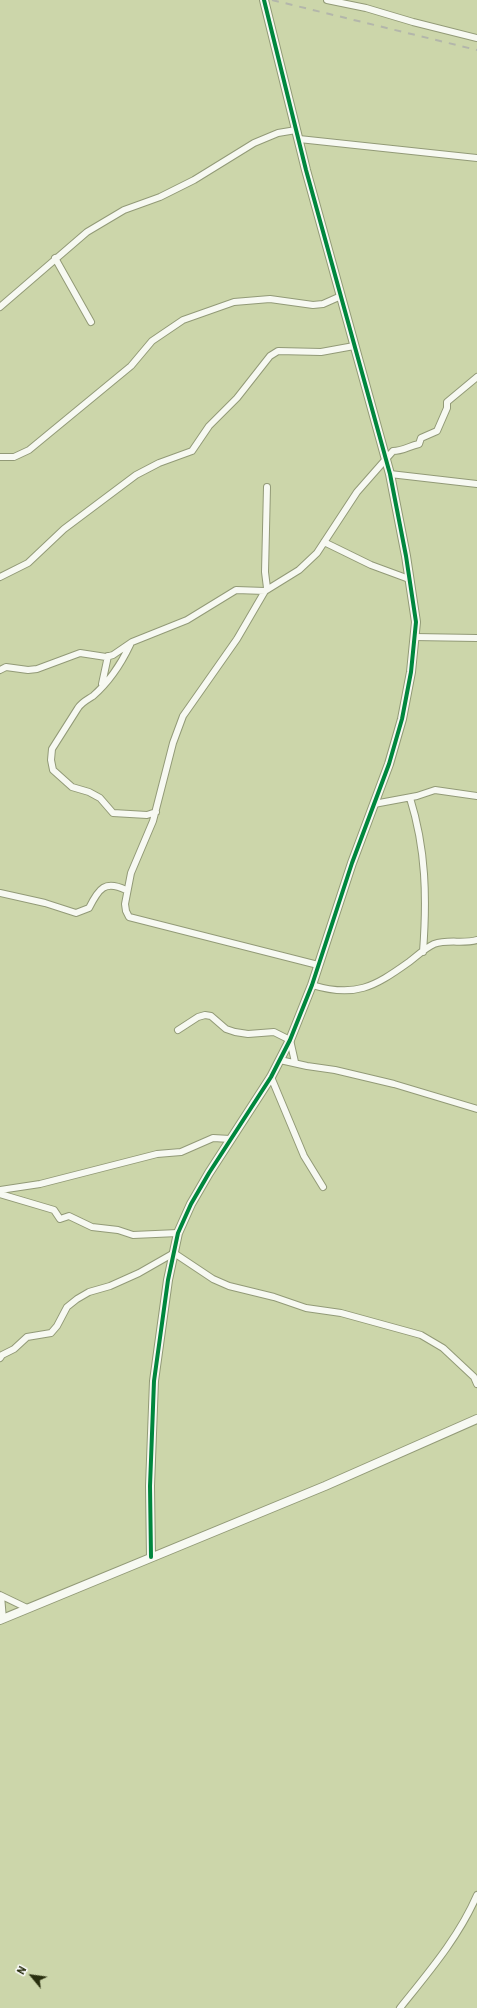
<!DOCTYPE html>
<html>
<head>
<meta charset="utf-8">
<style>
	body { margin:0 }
	#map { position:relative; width:477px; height:2008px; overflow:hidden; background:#ccd6aa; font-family:Barlow,sans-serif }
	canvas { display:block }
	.north { position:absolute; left:12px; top:1956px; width:40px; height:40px; -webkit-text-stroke:3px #fff; paint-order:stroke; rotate:299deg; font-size:11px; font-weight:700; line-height:16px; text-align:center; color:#282e0e }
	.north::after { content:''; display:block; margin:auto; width:14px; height:18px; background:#282e0e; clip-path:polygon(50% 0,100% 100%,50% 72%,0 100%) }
</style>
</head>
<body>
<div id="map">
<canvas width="477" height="2008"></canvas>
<div class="north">N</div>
</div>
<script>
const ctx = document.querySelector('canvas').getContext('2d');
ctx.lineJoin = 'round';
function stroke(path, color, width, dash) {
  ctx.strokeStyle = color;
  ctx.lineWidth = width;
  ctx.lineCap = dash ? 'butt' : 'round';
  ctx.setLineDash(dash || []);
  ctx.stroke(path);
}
const street = new Path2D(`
	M327,0l39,8 47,14 64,16
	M299,139l178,19
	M55,258l36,64
	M0,307l87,-75 37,-22 36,-13 34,-17 60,-37 24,-10 18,-3
	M0,457h14l15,-7 102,-84 21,-25 31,-21 51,-18 36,-3 43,6 10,-1 18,-8
	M390,474l87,10
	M267,487l-2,85 2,16
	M324,542l47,23 38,14
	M0,577l28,-14 36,-34 72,-54 23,-12 33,-12 17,-25 28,-28 33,-42 8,-5 43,1 33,-6
	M414,637l63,1
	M130,645c-9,19 -21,37 -37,51 -6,4 -11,6 -15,12l-26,41 -1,11 2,10 19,17 17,5 11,6 13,15 34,2 9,-3
	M0,670l6,-3 22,3 9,-1 43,-16 26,4 7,-2 19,-13 55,-22 49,-30 29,1
	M102,684l6,-28
	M410,798c16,51 17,100 13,154
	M374,804l43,-8 18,-6 42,6
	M0,893l45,10 31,10 13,-5c10,-20 16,-28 37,-18
	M318,965l-189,-48 -3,-6 -1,-7 6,-31 22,-52 20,-78 10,-27 54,-77 28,-48 34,-21 18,-17 40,-61 36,-41c10,0 16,-5 26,-7l2,-6 16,-7 10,-23v-6l30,-25
	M312,985c43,13 62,2 97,-23 8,-6 16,-14 25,-18 14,-5 29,0 43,-4
	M178,1030l20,-13 7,-2 6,1 15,13 9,3 13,2 26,-2 16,8 5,22
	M280,1060l27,6 28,4 59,14 83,25
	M271,1077l33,79 19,31
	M0,1190l40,-6 117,-30 24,-2 32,-14 17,1
	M0,1194l54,16 6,9 9,-3 23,11 26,3 15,5 45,-2
	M0,1358l2,-3 12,-6 13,-12 24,-4 6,-7 10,-19 10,-8 12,-7 21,-6 29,-13 35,-20 39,26 16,7 45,11 32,11 35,5 80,22 22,13 31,29 3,7
	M0,1595l27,13
	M1,1596l2,23
	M400,2008c28,-35 59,-71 77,-113`);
const secondary = new Path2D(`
	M151,1557l-1,-71 4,-105 14,-101 10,-47 13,-29 18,-31 62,-96 19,-37 22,-55 40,-122 37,-99 13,-45 9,-47 5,-50 -10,-66 -16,-82 -84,-304 -42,-170
	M0,1620l325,-134 152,-67`);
const rail = new Path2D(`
	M272,0l205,50`);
const cycleway = new Path2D(`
	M151,1557l-1,-71 4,-105 14,-101 10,-47 13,-29 18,-31 62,-96 19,-37 22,-55 40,-122 37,-99 13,-45 9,-47 5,-50 -10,-66 -16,-82 -84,-304 -42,-170`);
stroke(street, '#929a77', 8);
stroke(secondary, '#929a77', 10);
stroke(street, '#f7f9f2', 6);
stroke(secondary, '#f7f9f2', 8);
stroke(rail, '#b3b6ab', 2, [7, 7]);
stroke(cycleway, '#00873e', 4);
</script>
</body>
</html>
